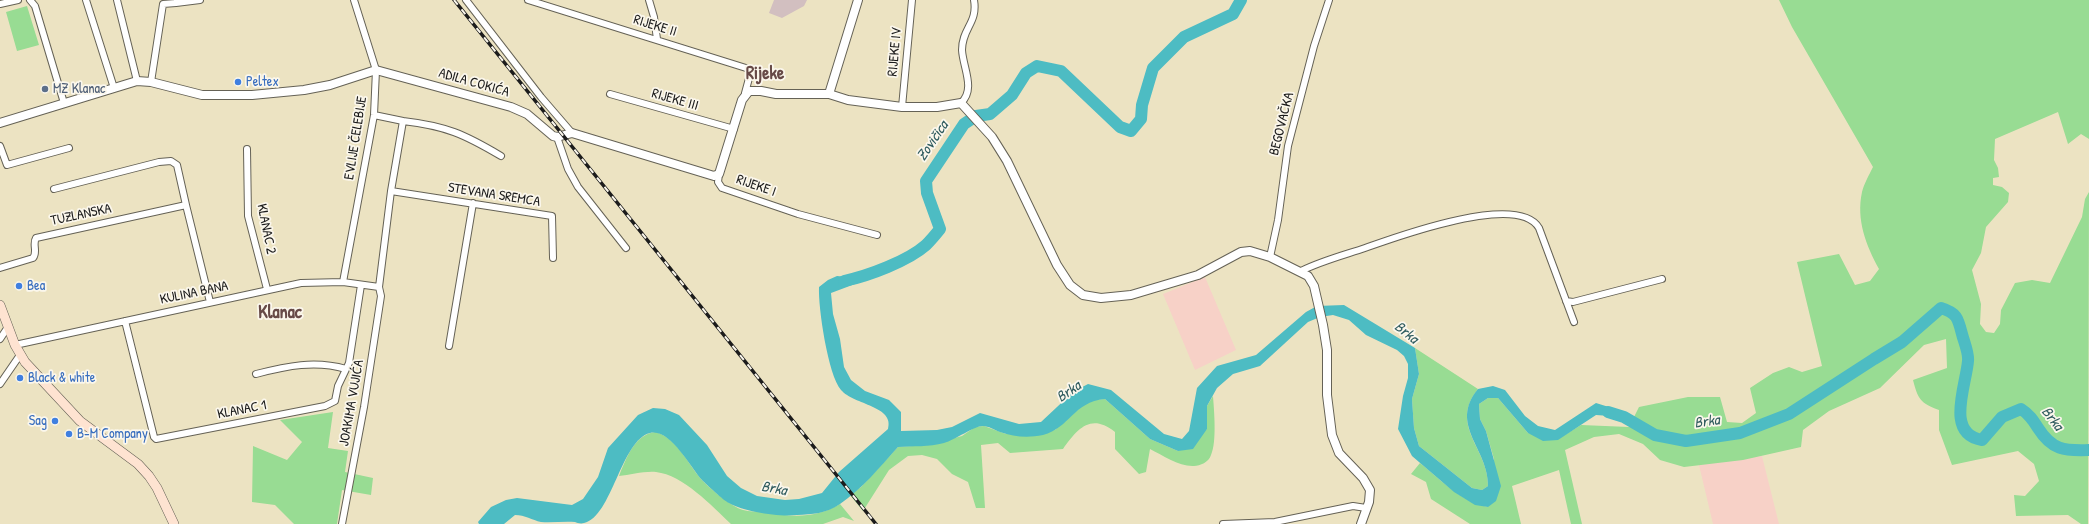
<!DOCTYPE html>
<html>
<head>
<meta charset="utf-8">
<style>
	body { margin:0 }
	canvas { display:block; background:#ece3c2 }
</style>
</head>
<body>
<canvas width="2089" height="524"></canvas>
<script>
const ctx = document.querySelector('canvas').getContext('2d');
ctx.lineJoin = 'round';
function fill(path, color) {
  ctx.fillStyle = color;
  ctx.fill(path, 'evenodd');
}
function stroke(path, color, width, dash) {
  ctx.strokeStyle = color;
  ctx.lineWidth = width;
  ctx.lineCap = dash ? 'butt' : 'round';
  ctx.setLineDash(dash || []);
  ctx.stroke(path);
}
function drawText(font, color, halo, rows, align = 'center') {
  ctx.font = font + ' "Patrick Hand",sans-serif';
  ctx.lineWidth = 3.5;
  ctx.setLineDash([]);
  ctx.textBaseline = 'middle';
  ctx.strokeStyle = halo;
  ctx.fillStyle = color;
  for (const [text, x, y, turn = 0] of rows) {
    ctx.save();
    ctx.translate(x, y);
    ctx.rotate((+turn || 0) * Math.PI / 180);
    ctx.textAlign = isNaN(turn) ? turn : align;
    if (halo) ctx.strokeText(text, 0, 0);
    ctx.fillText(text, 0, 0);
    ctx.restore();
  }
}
const built = new Path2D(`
	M1205,277l31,73 -41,20 -32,-76z
	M1762,456l17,68h-66l-14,-59z`);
const industrial = new Path2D(`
	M774,0h33l-3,6 -22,12 -13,-5z`);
const green = new Path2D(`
	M1779,0h310v139l-8,-5 -13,10 -10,-32 -63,27 -1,21 4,8 1,9 -6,1v7l9,2 7,6 -1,9 -22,25 -5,26 -9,17 9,34 -1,20 6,8 8,1 6,-9 1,-14 14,-27 17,-3 18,3 32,-66 3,-18 4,-7 -1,332h-7l-13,-9 -52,1 -2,-21 11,1 14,-15 -5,-17 -16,-13 -66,14 -13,-35v-20c-19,-7 -21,-11 -26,-30l34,-12 -1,-29 -22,6 -44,43 -51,23 -26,19 -2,17 -58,13 -59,7 -24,-7 -17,-16 -24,-10 -25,3 -29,13 17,74h-11l-12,-54 -47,16 9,38h-51l-39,-25 -5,-17 -15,-8 9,-11c21,17 41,39 68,44l6,-48 -8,-28 -6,-12 -1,-15 9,-6h10l30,35 30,6 23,-14 48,2 10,-20 49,-10h32l7,25 15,1 14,-10 -6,-25 23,-15 16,-6 13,5 20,-6 -25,-104 42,-8 16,31 15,-4 9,-12c-13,-24 -23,-49 -17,-77 2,-8 7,-17 11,-25l-81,-140z
	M27,6l12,39 -22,6 -11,-39z
	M1415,348l63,41c-30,37 11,60 10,97l-6,4 -10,-2 -53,-42 -5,-18 -2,-29 7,-25z
	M1213,396c1,14 4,46 -2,59 -2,7 -11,11 -17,11 -14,1 -32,-11 -44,-17l-4,23 -7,2 -24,-25v-17c-24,-19 -37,-4 -52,17l-53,4 -12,-10 -17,2 4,63h-9l-8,-26 -16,-8 -15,-15 -15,-4 -14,1 -19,14 -26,41 -13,-16 11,-8 37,-40 30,-2 34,-9 13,-9 9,-1 22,8 49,-4 27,-24 11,-6 12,-1 45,40 28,12 29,-22v-23z
	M333,412l-5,36 20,3 -3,21 28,6 -2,17 -29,-5 -5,34h-43l-19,-19 -23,-3 1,-56 34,14 15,-18 -22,-22z
	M655,432c21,5 33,32 46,47 8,9 31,28 42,31 6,2 14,1 21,2 27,5 51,7 76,-8l14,17 -11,-4 -20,7h-92c-19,-18 -48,-49 -75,-52 -12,-1 -26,3 -37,4 7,-17 15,-41 36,-44z`);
const water = new Path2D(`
	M837,276l22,2 -4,6 -24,9 2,21 7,25 4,28 7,13 14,11 24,9 12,12v19l36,-1 15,-3 28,-14 39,11 22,-2 32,-30 15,-8 23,6 53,44 18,5 7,-8 8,-43 20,-22 39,-11 50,-43 11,-6 27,-1 71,43 4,26 -7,25 2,29 5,18 53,42 10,2 6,-4c1,-37 -40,-61 -10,-97l15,-3 12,4 20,26 13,10 17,4 41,-27 16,5 12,9 -28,-2 -38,25 -15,1 -15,-8 -30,-35h-10l-9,6 1,15 6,12 15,55 -5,15 -8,6 -13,-2 -21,-13 -42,-36 -14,-27 5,-33 5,-18v-14l-4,-8 -7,-6 -31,-15 -17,-15 -16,-5 -13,2 -12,5 -48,44 -27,8 -16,14 -10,18v23l-14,20 -15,2 -28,-12 -45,-40c-32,3 -35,29 -62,36 -15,3 -29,2 -43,-3 -5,-2 -12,-6 -17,-6 -9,0 -28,14 -39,17 -15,4 -31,3 -46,4 -18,20 -36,42 -58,57 -14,10 -28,10 -43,11 -19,2 -52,-3 -68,-12 -5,-2 -23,-19 -27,-23 -12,-13 -32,-52 -52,-47 -29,7 -38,84 -66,90 -3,1 -7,0 -9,-1 -11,-1 -23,1 -34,0 -9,-2 -16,-7 -26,-7l-11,9h-25l-1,-2 13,-15 15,-7 11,-2 55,7 11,-6 15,-22 10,-29 30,-33 15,-7 12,1 14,6 28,30 20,31 14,12 16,8 28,4 14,-1 23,-6 17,-21 49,-43c7,-23 -34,-24 -47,-39 -13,-15 -23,-83 -22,-103l9,-7z`);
const river = new Path2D(`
	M844,281c24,-5 64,-20 82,-36 5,-5 10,-11 14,-16l-13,-36 -1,-12 38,-57 12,-8 14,-2 22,-19 14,-22 11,-7 24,5 59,56 11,4 10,-12 1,-14 11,-37 31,-31 49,-23 8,-14
	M1608,412l16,5 31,18 31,6 54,-8 49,-19 85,-55 28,-17 39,-34c16,5 17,10 21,26 2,8 7,19 6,27 -2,25 -23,73 14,79l20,-23 19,-8c8,5 12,11 17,19 14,22 26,23 51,22`);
const minor = new Path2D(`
	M30,0l5,6 29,97
	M86,0l28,88
	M117,0l20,81
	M466,0l75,97 31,36
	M528,0l218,68 5,3 -6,22
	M649,0l5,17 3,22
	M176,3l24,-3
	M0,4l18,-4
	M151,82l12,-78 13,-1 1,-3
	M610,94l124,35
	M961,103c15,-14 2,-35 1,-53 0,-22 16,-27 12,-50
	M902,107l10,-107
	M374,115l29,6
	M557,137l11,32 10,18 48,61
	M0,146l7,19 62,-17
	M247,149l1,67 19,73
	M719,174l-1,8 4,6 76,26 79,21
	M391,191l161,25 1,42
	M186,205l24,97
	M1270,257l8,-37 10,-74 26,-100 15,-46
	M0,268l33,-10c5,-6 -1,-14 3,-20l150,-33 -9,-40 -6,-4 -12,1 -105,27
	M1301,271c20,-10 43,-16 64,-23 31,-11 153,-56 174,-20l35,94
	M343,282l31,-167 2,-45 -22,-70
	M1566,301l7,1 89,-23
	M125,321l29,116 2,2 169,-33 10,-5 3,-15 11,-23 12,-78
	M0,339l8,-12
	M15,345l286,-62 42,-1 36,5
	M449,346l24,-143
	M256,374c31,-8 59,-14 90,-5
	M0,384l20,-29
	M342,524l22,-117 17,-111 -2,-9 12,-96 12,-70c43,5 61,13 98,35
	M1223,524l52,-2 78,-16 13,2`);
const tertiary = new Path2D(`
	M829,94l29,-94
	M0,123l137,-42 14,1 51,13h50l52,-5 26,-5 46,-15 135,37 16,7 26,22 4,1 15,-4 142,43 5,-2 23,-74 7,-9h12l15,3h53l19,6 54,7h35l24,-4 31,34 15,24 50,104 13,20 13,10 18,3 30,-3 67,-20 43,-23 9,-1 20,6 38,19 6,10 9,39 4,25v45l5,40 7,18 24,25 7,12 -1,12 -8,22`);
const secondary = new Path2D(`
	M0,305l15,40 10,17 55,59 58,43 11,12 8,12 17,36`);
const rail = new Path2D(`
	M454,0l422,524`);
const markers = [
	[238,82,4,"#3f7fe0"],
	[45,89,4,"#5c6f8a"],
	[19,286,4,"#3f7fe0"],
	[20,378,4,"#3f7fe0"],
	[55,421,4,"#3f7fe0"],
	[69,434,4,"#3f7fe0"]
];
const streetNames = [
	["RIJEKE II",655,26,17],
	["RIJEKE IV",895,52,-85],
	["ADILA COKIĆA",474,83,16],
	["RIJEKE III",675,100,16],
	["BEGOVAČKA",1282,124,-76],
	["EVLIJE ČELEBIJE",356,138,-81],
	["RIJEKE I",756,186,19],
	["STEVANA SREMCA",494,195,9],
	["TUZLANSKA",81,215,-12],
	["KLANAC 2",266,229,79],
	["KULINA BANA",194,293,-12],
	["JOAKIMA VUJIĆA",352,403,-80],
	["KLANAC 1",242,410,-11]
];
const shopNames = [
	["Peltex",246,82],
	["Bea",27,286],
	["Black & white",28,378],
	["Sag",47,421,"right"],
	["B-M Company",77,434]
];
const serviceNames = [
	["MZ Klanac",53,89]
];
const waterNames = [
	["Zovičica",933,141,-56],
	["Brka",1406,333,38],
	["Brka",1069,392,-35],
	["Brka",2052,419,52],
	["Brka",1707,422,-8],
	["Brka",774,489,10]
];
const districtNames = [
	["Rijeke",765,74],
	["Klanac",280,313]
];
fill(built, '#f7d1c7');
fill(industrial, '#d2bfc0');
fill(green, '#98dc93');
fill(water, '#4dbcc3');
stroke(river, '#4dbcc3', 12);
stroke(minor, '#656256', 8);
stroke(tertiary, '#656256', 10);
stroke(secondary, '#656256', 10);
stroke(minor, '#fff', 6);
stroke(tertiary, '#fff', 8);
stroke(secondary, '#fee3d1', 9);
stroke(rail, '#1c1c1c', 3.5);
stroke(rail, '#fbf7ec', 2, [6]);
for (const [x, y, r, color] of markers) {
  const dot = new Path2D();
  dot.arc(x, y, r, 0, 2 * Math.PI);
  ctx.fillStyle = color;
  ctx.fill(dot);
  stroke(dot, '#fbf7ec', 1.5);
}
drawText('14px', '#1c1c1c', '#fbf7ec', streetNames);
drawText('14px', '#366cbe', '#fbf7ec', shopNames, 'left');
drawText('14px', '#4e5e75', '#fbf7ec', serviceNames, 'left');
drawText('italic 15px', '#305c5f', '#fbf7ec', waterNames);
drawText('bold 18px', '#674a47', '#fbf7ec', districtNames);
</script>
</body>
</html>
